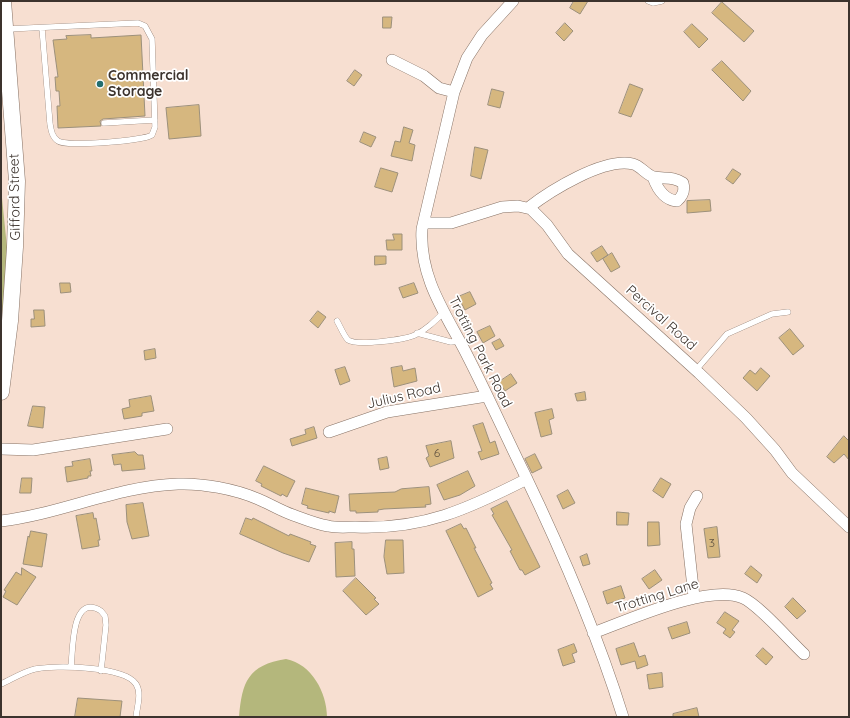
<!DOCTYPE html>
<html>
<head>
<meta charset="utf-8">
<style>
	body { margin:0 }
	#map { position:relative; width:850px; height:718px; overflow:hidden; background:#f7dfd1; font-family:Quicksand,sans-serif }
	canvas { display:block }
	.frame { position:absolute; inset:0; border:2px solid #3c332d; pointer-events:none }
</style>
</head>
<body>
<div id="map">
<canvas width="850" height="718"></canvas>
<div class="frame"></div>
</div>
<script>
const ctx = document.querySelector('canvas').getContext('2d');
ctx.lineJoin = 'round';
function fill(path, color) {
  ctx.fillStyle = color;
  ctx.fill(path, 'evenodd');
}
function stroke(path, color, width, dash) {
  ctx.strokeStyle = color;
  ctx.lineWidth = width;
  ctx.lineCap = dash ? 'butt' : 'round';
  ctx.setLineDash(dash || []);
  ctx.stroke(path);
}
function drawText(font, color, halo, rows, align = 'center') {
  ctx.font = font + ' Quicksand,sans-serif';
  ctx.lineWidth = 3.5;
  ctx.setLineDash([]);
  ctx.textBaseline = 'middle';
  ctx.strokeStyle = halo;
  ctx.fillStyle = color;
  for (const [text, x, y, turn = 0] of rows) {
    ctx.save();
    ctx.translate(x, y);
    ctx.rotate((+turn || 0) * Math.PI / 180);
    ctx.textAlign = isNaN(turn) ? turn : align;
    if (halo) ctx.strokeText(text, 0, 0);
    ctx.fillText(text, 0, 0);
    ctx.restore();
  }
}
const green = new Path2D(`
	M1,188l10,99 -10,69z
	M286,659c26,5 41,34 41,58h-88c3,-35 9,-52 47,-58z`);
const building = new Path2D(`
	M574,1h14l-8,13 -10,-6z
	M722,2l32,29 -10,11 -32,-29z
	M383,17h9l-1,11h-8z
	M565,23l8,8 -9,10 -8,-8z
	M692,24l16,15 -9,9 -15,-16z
	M91,35v3l50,-3 4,81 -42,3 -3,2 1,5 -43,2 -1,-22h3l-1,-15h-3l-1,-14h3l-5,-37 14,-1 -1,-3z
	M722,61l29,30 -8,10 -31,-31z
	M355,70l7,5 -8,11 -7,-5z
	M630,84l13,5 -12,28 -12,-4z
	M492,89l12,3 -4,16 -12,-3z
	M199,105l2,31 -32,3 -3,-31z
	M404,127l9,3 -4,13 6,2 -3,16 -21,-5 4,-15 5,1z
	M364,132l12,5 -5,10 -11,-5z
	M475,147l13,3 -7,29 -10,-3z
	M381,168l17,5 -6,19 -17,-5z
	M733,169l8,5 -8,10 -7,-5z
	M710,200l1,11 -24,2v-12z
	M393,234h9v16h-15l-1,-10h8z
	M602,246l6,9 -11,7 -6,-9z
	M612,253l8,14 -9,5 -8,-13z
	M375,256h11v8l-11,1z
	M60,283h10l1,9 -10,1z
	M414,283l4,10 -15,5 -4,-10z
	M470,292l6,12 -11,6 -7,-13z
	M34,310h10l1,16 -14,1v-8h3z
	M318,311l8,6 -8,11 -8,-7z
	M490,326l5,10 -12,7 -6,-11z
	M790,329l14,17 -11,9 -14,-17z
	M500,339l4,7 -8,4 -4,-7z
	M155,349l1,9 -11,2 -1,-9z
	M402,366l1,5 12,-3 2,13 -23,6 -3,-19z
	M345,367l5,14 -10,4 -5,-15z
	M761,368l9,8 -13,15 -14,-13 7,-8 5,4z
	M511,374l6,9 -12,8 -6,-9z
	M585,392l1,8 -9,1 -2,-7z
	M151,396l3,15 -12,2v3l-18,3 -2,-10 8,-2 -1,-7z
	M33,406l12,1 -2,21 -15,-2z
	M552,409l2,9 -5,2 3,14 -11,3 -6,-24z
	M483,423l7,20 5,-2 4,13 -18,6 -3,-8 4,-1 -9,-25z
	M314,427l3,11 -25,8 -2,-7 16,-5 -1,-4z
	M844,436l5,5v19l-5,-6 -10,9 -7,-6z
	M451,441l3,17 -24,9 -4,-9 3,-2 -3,-10z
	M135,452l3,3h5l2,14 -23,2 -1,-7 -7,1 -2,-10z
	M535,454l7,14 -10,5 -7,-14z
	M387,457l2,11 -9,2 -2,-11z
	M90,459l2,12h-2l1,5h-3v2l-21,4 -2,-15 8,-1 -1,-4z
	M264,466l31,15 -8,16 -5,-3 -1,2 -20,-10 1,-2 -6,-3z
	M468,471l7,15 -15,9 -16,5 -7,-15z
	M22,478h10l-1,15h-11z
	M661,478l10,6 -8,14 -10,-7z
	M429,487l2,17 -6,1 1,2 -42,2 -6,1v2l-22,1v-2h-6l-1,-17 46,-2 6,-3z
	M306,488l33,8 -4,17 -6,-2v2l-22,-5 1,-2 -6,-2z
	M568,490l7,13 -12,6 -6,-13z
	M507,501l33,66 -15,8 -3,-5h-2l-10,-19 2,-1 -20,-35 2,-1 -3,-5z
	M143,503l6,33 -17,3 -5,-17 -1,-17z
	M617,512l12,1 -1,12h-11z
	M93,513l1,6 2,-1 4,22h-2l1,6 -17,3 -6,-33z
	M246,518l6,2 1,-2 36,18 1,-2 21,8 -1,2 6,2 -7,16 -26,-9 -43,-19z
	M648,522h11l1,23 -12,1z
	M461,524l3,5 2,-1 10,20h-2l18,35 -2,1 3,5 -15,8 -32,-66z
	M717,527l3,30 -12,1 -4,-29z
	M31,531l16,3 -5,33 -19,-3 5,-28 1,1z
	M386,540h17l1,33 -17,1 -3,-17z
	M352,542v7h2l1,27 -19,1 -1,-34z
	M587,554l3,10 -7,2 -3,-9z
	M751,566l11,9 -5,8 -12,-9z
	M22,568l14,9 -19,28 -14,-8 3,-6 -2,-1 12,-18 5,3z
	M655,570l7,10 -13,9 -7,-10z
	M356,578l20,20 -2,1 5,5 -13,11 -23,-24z
	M621,586l4,12 -18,6 -4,-12z
	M793,598l13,13 -9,8 -12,-12z
	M725,612l14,9 -7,9 3,2 -5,6 -7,-5 3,-4 -9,-6z
	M687,622l3,11 -18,6 -4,-11z
	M634,643l5,14 6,-2 3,10 -11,4 -2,-8 -14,4 -5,-16z
	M574,644l3,8 -5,2 3,8 -12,4 -5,-16z
	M763,648l10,9 -7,8 -10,-9z
	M662,673l1,14 -14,2 -2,-14z
	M78,698l44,3 -2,16h-45z
	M697,708l2,9h-26v-3z`);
const lane = new Path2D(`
	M648,1l5,2 9,-2
	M7,29l131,-6 7,3 7,13 3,88 -3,8c-9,6 -86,12 -94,6 -6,-4 -7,-11 -8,-17l-8,-96
	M104,123l51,-3
	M337,321c3,5 7,15 11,19 9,6 56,0 67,-5 11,-5 20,-14 29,-23
	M417,333l34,9 8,-1
	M696,370l31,-36 45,-20 16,-2
	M71,667c2,-16 0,-75 30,-56l4,5 1,9 -5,46
	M1,684c11,-5 22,-12 34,-15 20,-4 89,-3 101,15 6,9 1,23 0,33`);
const street = new Path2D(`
	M513,1l-31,34 -15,23 -13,34 -32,137c-3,49 24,85 45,126 20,39 38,79 57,118 38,79 73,160 99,244
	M392,60l32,16 15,12 15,4
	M528,208c22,-17 76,-51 105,-44 8,2 13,11 21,13 11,2 19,-1 29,6 2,8 0,13 -6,18 -13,-1 -20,-13 -24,-24
	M424,223h27l51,-16 16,-1 13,3 16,16 21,29 131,119 47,45 29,32 17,23 57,54
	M329,432l58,-20 100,-16
	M1,449l32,1 134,-21
	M1,521c60,-7 116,-35 177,-37 24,-1 57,5 80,15 12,5 23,12 35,16 11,4 23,9 35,11 8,2 18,1 27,1 68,3 113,-18 172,-48
	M694,597l-8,-73 4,-16 7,-12
	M593,633c36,-13 116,-50 150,-35 16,7 47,43 61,56`);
const secondary = new Path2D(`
	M1,392l9,-71 5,-74 2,-66 -14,-180`);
const markers = [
	[100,84,4,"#226e6f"]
];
const numberNames = [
	["6",437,453],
	["3",712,543]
];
const poiNames = [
	["Commercial",108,76],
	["Storage",108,92]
];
const streetNames = [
	["Gifford Street",15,197,-91],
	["Percival Road",661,318,42],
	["Trotting Park Road",480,352,63],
	["Julius Road",404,396,-13],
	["Trotting Lane",657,596,-17]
];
fill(green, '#b4b77c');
fill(building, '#d6b77f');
stroke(building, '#9c907b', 1);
stroke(lane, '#877265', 6);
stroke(street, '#877265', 12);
stroke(secondary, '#877265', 17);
stroke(lane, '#fff', 5.5);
stroke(street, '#fff', 11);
stroke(secondary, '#fff', 16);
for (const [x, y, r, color] of markers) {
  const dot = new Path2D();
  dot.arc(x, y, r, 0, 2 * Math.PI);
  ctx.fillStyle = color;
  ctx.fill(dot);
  stroke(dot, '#fff', 1.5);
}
drawText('12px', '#625442', null, numberNames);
drawText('bold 14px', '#3c332d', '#fff', poiNames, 'left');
drawText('14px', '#3c332d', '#fff', streetNames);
</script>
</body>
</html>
